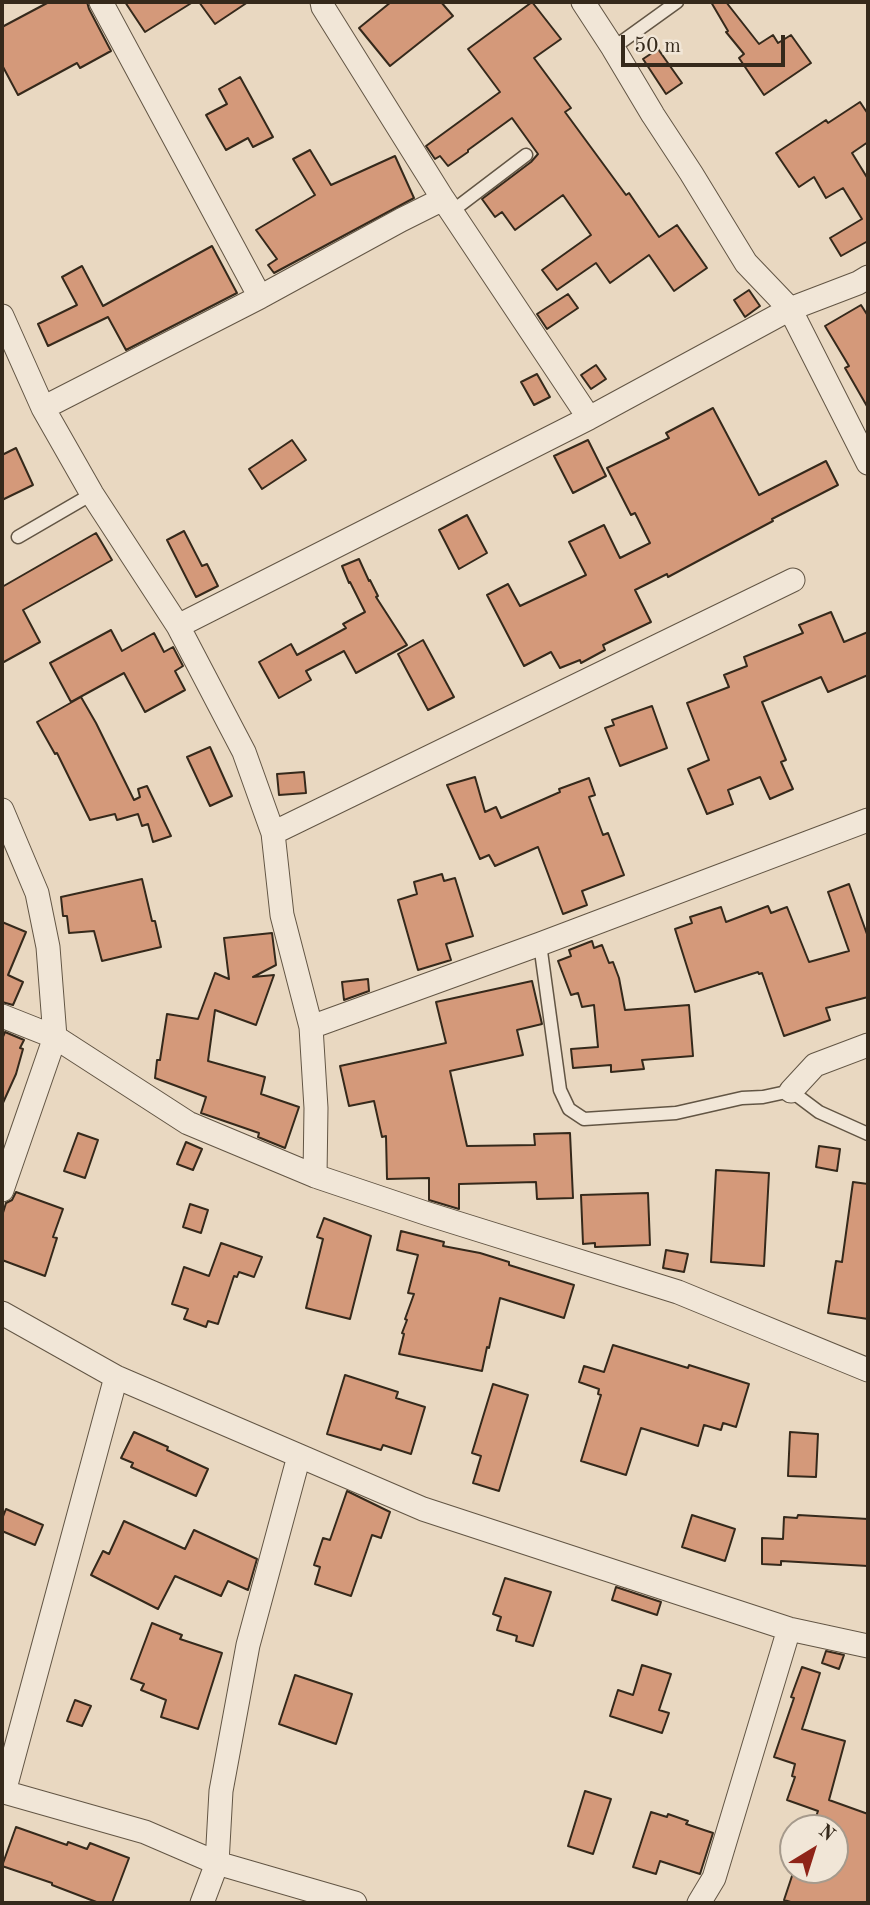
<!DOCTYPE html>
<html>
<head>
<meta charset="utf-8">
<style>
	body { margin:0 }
	#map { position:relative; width:870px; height:1905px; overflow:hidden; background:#e9d8c1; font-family:"Old Standard TT",serif }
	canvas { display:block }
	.frame { position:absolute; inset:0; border:4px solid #35291b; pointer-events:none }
	.north { position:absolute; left:779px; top:1814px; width:70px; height:70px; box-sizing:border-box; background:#f1e6d7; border:2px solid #a69a8c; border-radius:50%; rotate:38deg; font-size:19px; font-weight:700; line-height:28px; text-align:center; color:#35291b }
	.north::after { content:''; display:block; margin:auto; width:24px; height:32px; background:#8f2418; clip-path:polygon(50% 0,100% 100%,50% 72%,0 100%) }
	.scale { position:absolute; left:621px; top:35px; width:164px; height:32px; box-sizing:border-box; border:4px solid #35291b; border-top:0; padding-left:9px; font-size:21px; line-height:24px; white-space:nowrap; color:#35291b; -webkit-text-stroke:5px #f1e6d7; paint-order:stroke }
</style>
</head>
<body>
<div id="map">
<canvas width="870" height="1905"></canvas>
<div class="frame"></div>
<div class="north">N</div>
<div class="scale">50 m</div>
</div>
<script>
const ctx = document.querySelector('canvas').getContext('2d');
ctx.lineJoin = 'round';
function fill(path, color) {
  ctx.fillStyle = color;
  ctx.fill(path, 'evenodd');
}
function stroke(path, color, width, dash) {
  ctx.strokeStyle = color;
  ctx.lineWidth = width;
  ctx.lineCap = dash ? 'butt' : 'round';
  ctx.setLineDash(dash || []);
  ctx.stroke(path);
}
const building = new Path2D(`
	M49,2h38l2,7 22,42 -31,17 -3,-5 -59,32 -16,-30v-38z
	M125,2h68l-48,30z
	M199,2h49l-33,22z
	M391,2h50l12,14 -63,50 -31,-38z
	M532,2l29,37 -27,19 37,50 -6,4 61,83 3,-2 30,44 18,-12 30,43 -33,23 -25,-36 -39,28 -14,-20 -39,27 -15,-20 49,-35 -28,-40 -48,35 -13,-18 -7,5 -13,-18 49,-37 7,-8 -26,-36 -44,32v2l-20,14 -8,-10 -5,3 -9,-13 74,-54 -32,-43z
	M711,2h15l33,42 14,-9 5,8 13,-8 20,28 -47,32 -25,-37 5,-4 -18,-22 2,-1z
	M658,49l24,34 -16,11 -23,-35z
	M240,77l33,60 -20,10 -5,-9 -22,12 -20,-35 21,-11 -8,-15z
	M860,102l8,12v28l-16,11 16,26v62l-27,15 -11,-18 32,-19 -19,-31 -17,10 -12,-21 -15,10 -23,-34 50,-33 2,3z
	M310,150l21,35 64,-29 19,42 -140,75 -6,-8 9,-6 -21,-29 59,-35 -22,-36z
	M212,246l25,47 -111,57 -18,-33 -60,29 -10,-22 39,-19 -15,-28 20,-11 21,40z
	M749,290l11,16 -15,11 -11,-17z
	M568,294l10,14 -31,21 -10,-15z
	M861,305l7,11v92l-23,-40 4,-2 -24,-40z
	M596,365l10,14 -15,10 -10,-14z
	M537,374l13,23 -16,8 -13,-23z
	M713,408l46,87 67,-34 12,24 -66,34 1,2 -105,56 -1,-3 -32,16 16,32 -48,23 2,5 -24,13 -1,-3 -20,8 -9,-16 -27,14 -37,-71 21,-11 12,22 66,-31 -17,-33 35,-17 16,33 30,-15 -15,-30 -4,2 -24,-47 62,-30 -3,-5z
	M292,440l14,20 -44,29 -13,-20z
	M588,440l18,36 -33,17 -19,-37z
	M16,448l17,37 -31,15v-45z
	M467,515l20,38 -28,16 -20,-39z
	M184,531l18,35 5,-2 11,22 -22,11 -29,-57z
	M96,533l16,27 -89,50 17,32 -38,21v-76z
	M359,559l10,22 1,-1 8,16 -2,1 31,48 -51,28 -12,-22 -38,20 5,9 -32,18 -20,-36 32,-18 6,11 49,-27 -3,-4 22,-12 -15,-30 -1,1 -7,-17z
	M831,612l13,30 24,-10v43l-40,17 -7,-15 -59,25 24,58 -5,2 12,27 -23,10 -10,-22 -32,13 5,14 -26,10 -19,-45 21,-9 -22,-57 42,-16 -5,-12 23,-9 -3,-9 59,-24 -4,-8z
	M111,630l11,21 32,-18 10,19 9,-5 10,19 -8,5 10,19 -40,22 -21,-39 -53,29 -21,-39z
	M423,640l31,57 -26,13 -30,-56z
	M81,697l15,26 38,77 6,-3 -2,-8 9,-3 24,50 -18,6 -5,-18 -6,2 -4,-12 -21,6 -2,-6 -25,6 -33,-67 -2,1 -18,-32z
	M652,706l15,42 -47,18 -15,-38 9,-3 -2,-5z
	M210,747l22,49 -22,10 -23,-49z
	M304,772l2,21 -27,2 -2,-21z
	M475,777l10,35 11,-5 5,11 59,-26 -1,-3 30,-11 6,17 -6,2 14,38 5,-2 16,42 -42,16 5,14 -24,9 -25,-67 -43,19 -6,-11 -9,4 -33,-74z
	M442,874l2,7 11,-3 18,58 -27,8 5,16 -33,10 -20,-70 19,-6 -3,-12z
	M142,879l10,42h3l6,26 -59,14 -8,-30 -25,2 -2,-17h-4l-2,-19z
	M849,884l19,53v60l-42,11 4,12 -46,16 -22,-63 -3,1 -1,-2 -63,20 -20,-63 17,-6 -2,-6 31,-10 5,15 42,-16 3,7 16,-6 22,55 40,-11 -21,-59z
	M2,922l24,10 -18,43 15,7 -10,23 -11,-3z
	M272,933l4,32 -23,12 21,-2 -18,50 -41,-15 -7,51 57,16 -4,17 38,13 -14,41 -27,-11 1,-4 -58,-20 5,-16 -51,-19 2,-18h3l7,-46 31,5 17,-46 14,6 -5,-41z
	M592,941l2,7 8,-3 7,18 4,-1 6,16 6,32 64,-5 4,51 -51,4 2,9 -33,3v-7l-38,3 -2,-19 27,-2 -4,-42 -12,2 -4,-14 -7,2 -13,-34 13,-5 -2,-6z
	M368,979l1,12 -25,9 -2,-18z
	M532,981l10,43 -25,6 6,25 -73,16 17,75 68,-1 -1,-11 36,-1 3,65 -36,1 -1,-17 -77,2v25l-30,-9v-22l-42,1 -1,-43 -4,1 -8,-36 -25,5 -9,-40 106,-23 -10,-41z
	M5,1032l19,8 -4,8 3,1 -7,25 -14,31v-66z
	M78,1133l20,7 -13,38 -21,-7z
	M186,1142l16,7 -9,21 -16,-6z
	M819,1146l21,3 -3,22 -21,-4z
	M716,1170l53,3 -5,93 -53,-4z
	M853,1182l15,2v135l-40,-6 8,-52 6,1z
	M16,1192l47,17 -10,28 4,1 -12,38 -43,-16v-44l4,-13 6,-3z
	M648,1193l2,52 -55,2v-4l-12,1 -2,-49z
	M190,1204l18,6 -7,23 -18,-6z
	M324,1218l47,18 -21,83 -44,-11 17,-69 -6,-2z
	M401,1231l43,11 -1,4 37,7 29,9v3l65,20 -10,33 -64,-20 -11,50 -2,-1 -5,24 -83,-17 5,-20 -2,-1 5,-13 -2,-1 9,-25 -6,-1 10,-38 -21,-5z
	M221,1243l41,14 -8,20 -15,-5 -2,5 -3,-1 -16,48 -10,-3 -2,6 -22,-8 4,-10 -16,-5 12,-37 25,9z
	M666,1250l22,4 -4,18 -21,-4z
	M613,1345l75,23 1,-3 60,19 -13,43 -13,-4 -2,7 -17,-5 -6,21 -57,-18 -15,47 -45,-14 20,-66 -3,-1 1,-5 -20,-7 5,-16 20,6z
	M345,1375l53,17 -2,6 29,9 -14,47 -28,-9 -2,5 -54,-16z
	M493,1384l35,11 -29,96 -26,-8 8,-27 -9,-3z
	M134,1432l34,15 -1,3 41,19 -12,27 -65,-29 2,-4 -12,-5z
	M790,1432l28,2 -2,43 -28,-1z
	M347,1491l43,21 -9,26 -9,-3 -21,61 -36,-12 5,-17 -6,-2 9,-27 7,2z
	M6,1509l37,16 -8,20 -33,-14v-12z
	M692,1515l43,14 -10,32 -43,-14z
	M798,1515l70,4v47l-87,-5v4l-19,-1v-26l21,1 1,-22 13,1z
	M124,1521l61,28 9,-19 63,29 -9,31 -20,-9 -7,15 -46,-20 -17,33 -67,-34 12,-24 6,3z
	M505,1578l46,14 -18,54 -17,-5 1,-5 -20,-6 4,-13 -8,-3z
	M616,1587l45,15 -4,13 -45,-15z
	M152,1623l30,12 -2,4 42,14 -24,76 -37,-12 5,-17 -25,-10 3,-6 -13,-5z
	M826,1651l18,4 -5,14 -17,-6z
	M642,1665l29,9 -12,36 10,3 -7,20 -52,-17 8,-26 15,5z
	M802,1667l18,6 -18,56 43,12 -16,59 39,14v89h-74l-10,-3 10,-30h41v-42h-23l6,-17 -31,-11 8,-23 -3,-1 3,-12 -21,-7 20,-59 -3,-1z
	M295,1675l57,19 -16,50 -57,-20z
	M75,1700l16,6 -9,20 -15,-5z
	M585,1791l26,8 -18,55 -25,-8z
	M651,1812l16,5 1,-3 20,7 -2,3 27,9 -13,41 -40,-13 -4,13 -23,-7z
	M16,1827l51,18 1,-3 19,7 3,-6 39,15 -17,45h-13l-47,-18v-2l-50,-17z`);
const service = new Path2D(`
	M613,48l64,-46
	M451,212l75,-57
	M18,537l74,-43
	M540,944l20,146 9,19 15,10 92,-6 66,-15 21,-1 28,-6 28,21 49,22`);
const minor = new Path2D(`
	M101,2l159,295 141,-77 42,-21 146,219
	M322,2l1,5 120,192
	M583,2l30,46 40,67 38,58 55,90 44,46 78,154
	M2,316l41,92 49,86 86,132 66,126 29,81 9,82 29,112 5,81 -1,68
	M43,408l217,-111
	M178,626l411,-208 201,-109 68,-26 10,-6
	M2,810l35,83 11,54 7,90 -53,153
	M273,833l520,-253
	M2,1016l53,21 133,86 127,53 113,38 250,78 190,78
	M311,1027l229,-83 328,-124
	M791,1091l24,-26 53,-20
	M2,1313l114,64 307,132 366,120 79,17
	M116,1377l-112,415 141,40 72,31 4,-72 27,-146 51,-189
	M202,1903l15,-40 138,40
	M699,1903l15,-25 75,-249`);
fill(building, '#d4997a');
stroke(building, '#35291b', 2);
stroke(service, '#625544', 15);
stroke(minor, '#625544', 25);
stroke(service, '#f1e6d7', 12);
stroke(minor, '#f1e6d7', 23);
</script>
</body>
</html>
